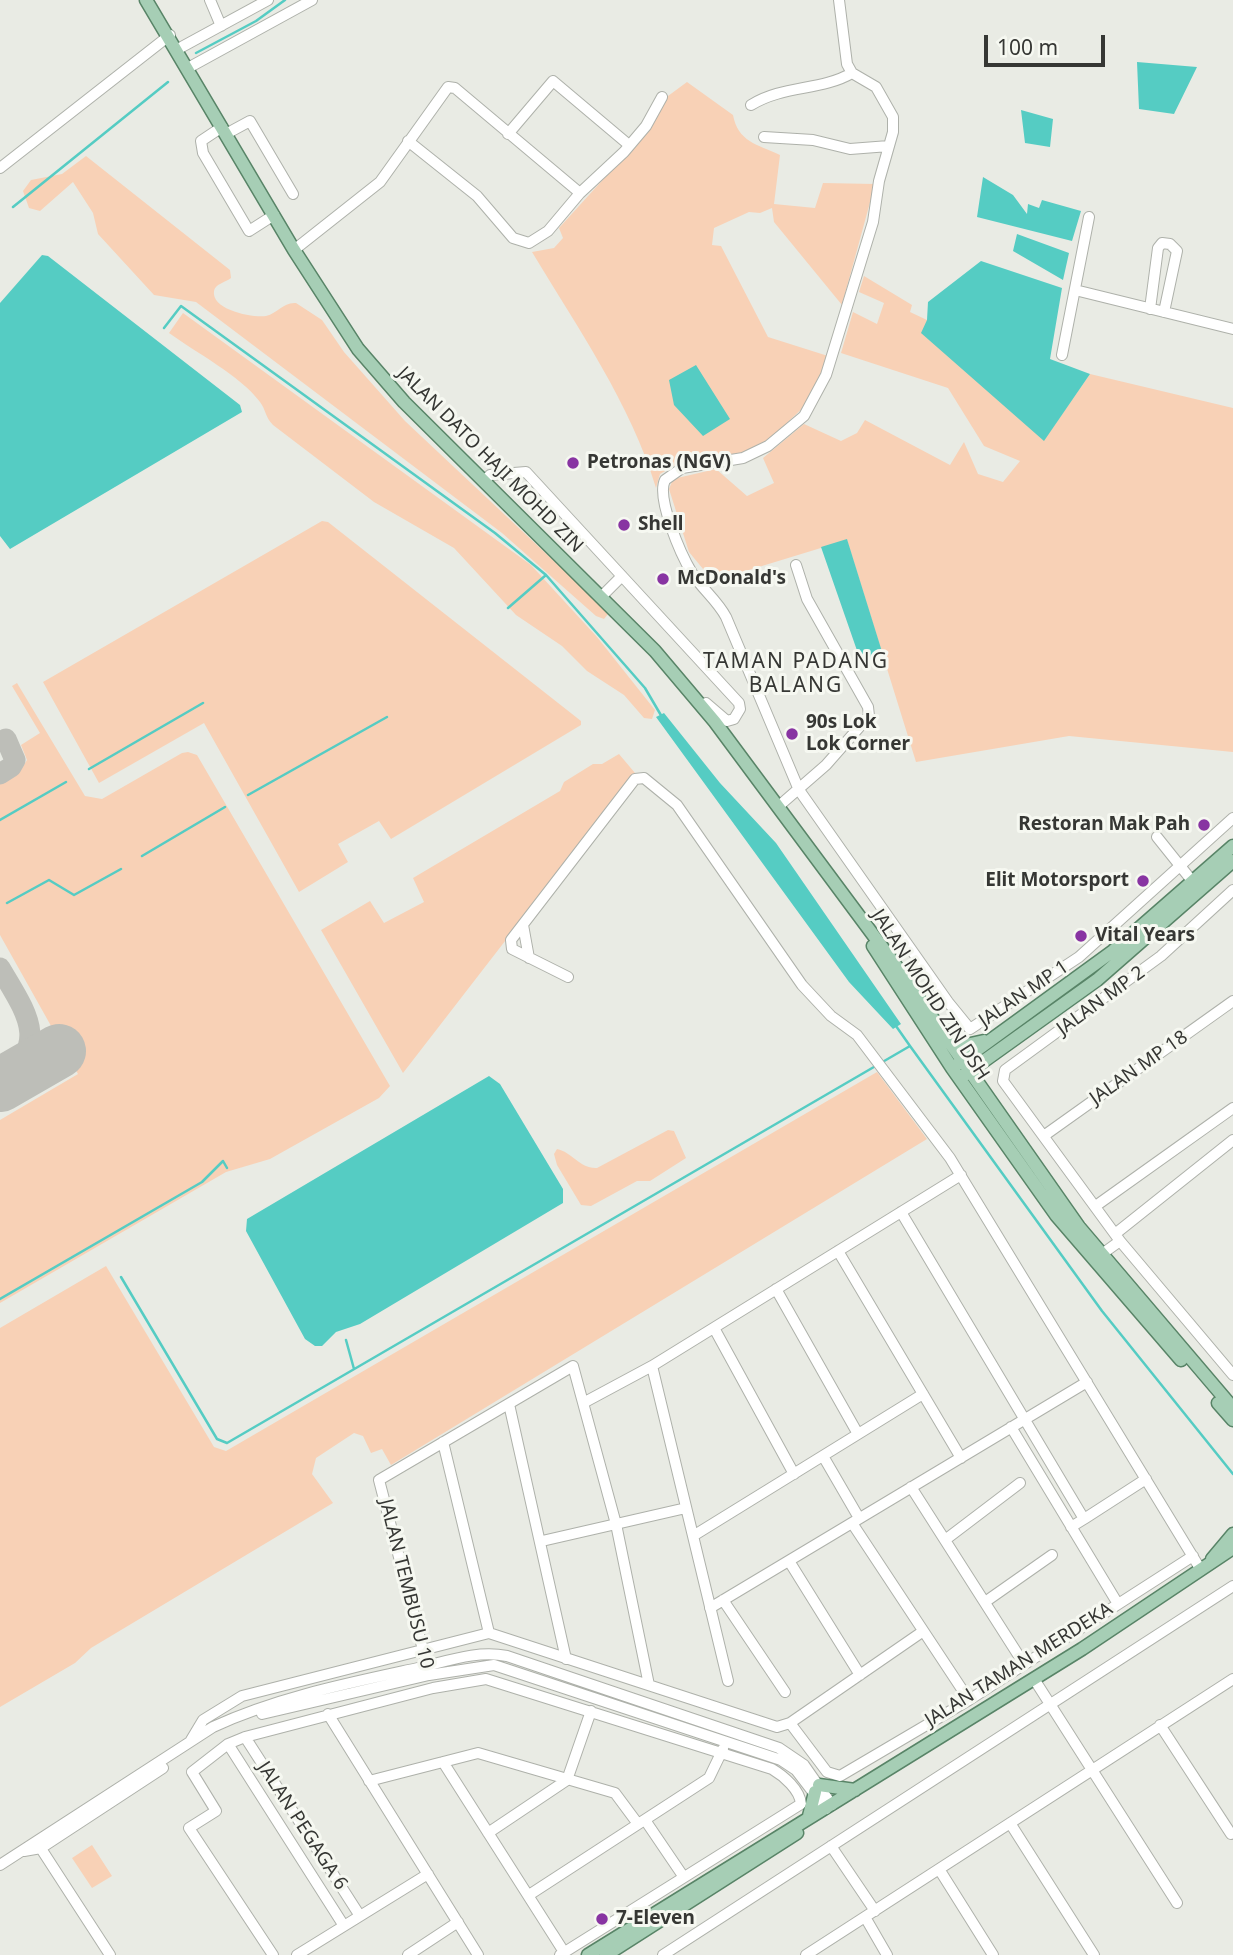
<!DOCTYPE html>
<html>
<head>
<meta charset="utf-8">
<style>
	body { margin:0 }
	#map { position:relative; width:1233px; height:1955px; overflow:hidden; background:#e9ebe4; font-family:"Noto Sans",sans-serif }
	canvas { display:block }
	.scale { position:absolute; left:984px; top:35px; width:121px; height:32px; box-sizing:border-box; border:4px solid #363734; border-top:0; padding-left:9px; font-size:21px; line-height:24px; white-space:nowrap; color:#363734; -webkit-text-stroke:5px #f6f8f1; paint-order:stroke }
</style>
</head>
<body>
<div id="map">
<canvas width="1233" height="1955"></canvas>
<div class="scale">100 m</div>
</div>
<script>
const ctx = document.querySelector('canvas').getContext('2d');
ctx.lineJoin = 'round';
function fill(path, color) {
  ctx.fillStyle = color;
  ctx.fill(path, 'evenodd');
}
function stroke(path, color, width, dash) {
  ctx.strokeStyle = color;
  ctx.lineWidth = width;
  ctx.lineCap = dash ? 'butt' : 'round';
  ctx.setLineDash(dash || []);
  ctx.stroke(path);
}
function drawText(font, color, halo, rows, align = 'center') {
  ctx.font = font + ' "Noto Sans",sans-serif';
  ctx.lineWidth = 6;
  ctx.setLineDash([]);
  ctx.textBaseline = 'middle';
  ctx.strokeStyle = halo;
  ctx.fillStyle = color;
  for (const [text, x, y, turn = 0] of rows) {
    ctx.save();
    ctx.translate(x, y);
    ctx.rotate((+turn || 0) * Math.PI / 180);
    ctx.textAlign = isNaN(turn) ? turn : align;
    if (halo) ctx.strokeText(text, 0, 0);
    ctx.fillText(text, 0, 0);
    ctx.restore();
  }
}
const green = new Path2D(`
	M687,82l46,33c5,27 24,29 47,40l-6,49 41,4 8,-25 52,1 -33,121 -68,-83 -2,-14 -12,5 -11,-1 -35,16 -2,17 9,1 47,91 60,19 -19,46 -40,38 -17,11 -71,11 -21,12 -4,14c-25,-84 -79,-161 -124,-236l22,-4 9,-10 -4,-10 89,-98 20,-34z
	M86,156l144,114 1,8c-5,4 -16,6 -17,13 -3,19 39,27 52,25 12,-3 17,-14 30,-13l26,17 22,32 61,69 200,188 3,5 -4,5 -8,-3 -94,-83 -306,-231 -42,-7 -56,-61 -5,-21 -20,-31 -33,29 -11,-3 -6,-17 8,-11 31,-6z
	M864,276l48,29 -2,7 17,8 117,120 46,-66 143,34v344l-164,-16 -153,26 -69,-222 -134,41 -24,-29 -20,-63 4,-10 43,-10 31,27 27,-13 -11,-25 41,-34 37,17 16,-8 8,-13 85,45 14,-23 14,32 25,8 17,-21 -36,-15 -36,-58 -107,-35 12,-41 24,12 7,-21 -25,-11z
	M183,313l348,252 66,72 58,73 -3,9 -8,-1 -20,-23 -37,-24 -25,-25 -46,-31 -62,-67 -80,-46 -101,-77c-8,-8 -7,-15 -13,-23 -19,-26 -65,-50 -91,-69z
	M322,521l6,1 253,199v4l-190,114 -12,-18 -41,23 10,18 -49,30 -95,-169 -105,60 -56,-101z
	M17,683l68,113 17,3 80,-46 6,-1 9,3 193,331 -11,12 -109,61 -44,13 -226,131v-183l78,-46 -78,-139v-152l22,-15 5,-8 -6,-15 19,-12 -28,-47z
	M619,754l16,19 -232,300 -82,-143 49,-29 14,22 40,-21 -11,-24 147,-87 4,-9 29,-18h9z
	M877,1072l50,67 -536,326 -9,-16 -11,4 -8,-17 -9,-3 -38,25 -4,16 21,29 -242,145 -16,15 -75,44v-379l106,-62 108,181 12,4z
	M668,1130l6,1 12,27 -36,23h-13l-46,25 -10,-1 -24,-40 -3,-11 3,-5c15,3 23,20 40,19z
	M92,1845l20,31 -20,12 -20,-30z`);
const water = new Path2D(`
	M1137,62l60,5 -23,47 -35,-5z
	M1021,110l32,9 -3,28 -25,-4z
	M983,177l30,18 14,19 1,-10 11,4 3,-8 39,11 -9,30 -95,-24z
	M1017,234l52,19 -6,27 -50,-29z
	M42,255l6,1 192,149 2,7 -232,137 -10,-13v-233z
	M981,261l81,27 -12,71 40,15 -46,67 -123,-108 6,-13 1,-18z
	M696,365l34,54 -27,17 -29,-31 -5,-25z
	M847,539l37,119 -23,4 -40,-115z
	M664,713l56,70 56,60 125,181 -8,5 -44,-47 -193,-265z
	M489,1076l11,8 63,105v14l-203,121 -24,8 -14,14h-7l-10,-7 -59,-108 1,-12z`);
const stream = new Path2D(`
	M196,53l60,-32 29,-21
	M13,207l155,-125
	M164,328l17,-22 314,227 51,42 99,113 17,29
	M508,608l38,-33
	M89,769l114,-66
	M248,795l139,-78
	M0,820l66,-38
	M142,856l83,-49
	M7,903l42,-23 25,15 47,-26
	M896,1026l14,20
	M121,1277l96,162 10,4 683,-397 192,265 131,163
	M0,1299l202,-117 21,-21 4,7
	M346,1340l8,29`);
const taxiway = new Path2D(`
	M0,774l11,-7 4,-7 -9,-21
	M0,968c27,46 51,75 0,115`);
const runway = new Path2D(`
	M0,1085l59,-34`);
const minor = new Path2D(`
	M210,0l11,26
	M839,0l8,64 5,9 24,14 17,30v15l-14,49 -6,41 -47,153 -22,41 -36,30 -25,12 -61,10 -17,12c-9,18 16,75 27,93 10,16 25,27 34,44l73,173 149,212 22,27 109,-72 154,-139
	M178,49l90,-49
	M188,68l124,-68
	M751,105c32,-20 70,-14 101,-32
	M222,127l-21,14 2,12 46,78 25,-16
	M226,134l24,-13 43,73
	M508,134l45,-53 76,64
	M764,137l49,3 37,9 39,-3
	M408,141l69,55 36,42 16,5 19,-12 32,-38 44,-41 22,-26 16,-29
	M0,168l170,-133
	M294,250l86,-68 68,-95 7,1 125,105
	M1075,290l158,39
	M1150,309l8,-61 4,-5 8,1 7,7 -13,61
	M1062,355l27,-138
	M484,481l6,-6 36,-3 213,231 1,6 -6,10 -7,2 -21,-18
	M601,597l21,-21
	M780,805l46,-40 43,-49 -1,-9 -61,-108 -11,-34
	M1157,837l36,45
	M1233,890l-72,66 -156,114 -2,11 117,160 113,134
	M523,925l6,33
	M568,977l-56,-28 -1,-9 124,-161 9,-1 33,27 125,180 29,31 26,19 93,123 251,412
	M1045,1135l188,-134
	M1097,1205l136,-97
	M901,1212l183,307 -13,8
	M1115,1234l118,-94
	M838,1251l123,207
	M1102,1254l18,-13
	M776,1289l82,145
	M714,1328l80,146
	M652,1366l76,315
	M585,1402l67,-36 309,-191
	M509,1404l57,255
	M1011,1427l107,177
	M443,1442l46,191
	M823,1456l36,62
	M911,1487l113,177
	M1084,1519l62,-40
	M852,1523l117,177
	M693,1536l230,-142
	M945,1540l75,-57
	M542,1541l144,-33
	M789,1561l71,114
	M723,1600l62,92
	M985,1602l67,-47
	M710,1608l377,-226
	M429,1673l-50,-193 194,-114 43,158 33,161
	M1034,1679l143,224
	M262,1714l167,-39 65,-10 287,95 15,10 30,39
	M328,1714l150,241
	M790,1723l37,49 13,4 129,-76 224,-144
	M1160,1725l71,109
	M245,1737l115,179
	M191,1740l12,-20 39,-24 247,-63 288,94 13,-4 132,-91
	M228,1744l116,182
	M443,1762l121,190
	M369,1781l109,-28 137,40 23,31
	M645,1820l38,56
	M1010,1823l84,132
	M488,1833l79,-53 24,-69
	M38,1844l72,111
	M831,1846l44,65
	M24,1851l17,-3 122,-80
	M0,1865l213,-138c65,-30 136,-44 205,-59 30,-7 59,-18 89,-12l272,92 25,17 28,40
	M939,1869l54,86
	M529,1895l180,-117 14,-29
	M865,1917l22,38
	M273,1955l-84,-127 27,-17 -24,-39 36,-28 17,-7 188,-49 53,-9 286,90c12,7 28,21 29,35l-241,151
	M297,1955l131,-81
	M408,1955l50,-33
	M663,1955l570,-369
	M806,1955l427,-276`);
const major = new Path2D(`
	M146,0l148,250 64,99 46,53 251,249 60,71 179,241 185,264 154,181
	M873,946l79,122 104,147 125,145
	M946,1033l20,12 18,-4
	M955,1066l158,-115 120,-105
	M963,1076l134,-96 136,-119
	M1218,1403l15,17
	M1212,1559l21,-25
	M819,1785l36,5
	M809,1816l6,-24
	M588,1955l494,-306 151,-101
	M606,1955l191,-122`);
const markers = [
	[573,463,7,"#8834a2"],
	[624,525,7,"#8834a2"],
	[663,579,7,"#8834a2"],
	[792,734,7,"#8834a2"],
	[1204,825,7,"#8834a2"],
	[1143,881,7,"#8834a2"],
	[1081,936,7,"#8834a2"],
	[602,1919,7,"#8834a2"]
];
const streetNames = [
	["JALAN DATO HAJI MOHD ZIN",490,460,45],
	["JALAN MP 1",1024,994,-34],
	["JALAN MOHD ZIN DSH",930,995,57],
	["JALAN MP 2",1101,1001,-36],
	["JALAN MP 18",1139,1068,-35],
	["JALAN TEMBUSU 10",406,1584,76],
	["JALAN TAMAN MERDEKA",1019,1665,-32],
	["JALAN PEGAGA 6",302,1826,57]
];
const poiNames = [
	["Petronas (NGV)",587,463],
	["Shell",638,525],
	["McDonald's",677,579],
	["90s Lok",806,723],
	["Lok Corner",806,745],
	["Restoran Mak Pah",1190,825,"right"],
	["Elit Motorsport",1129,881,"right"],
	["Vital Years",1095,936],
	["7-Eleven",616,1919]
];
const neighbourhoodNames = [
	["TAMAN PADANG",796,662],
	["BALANG",796,686]
];
fill(green, '#f8d1b6');
fill(water, '#55ccc3');
stroke(stream, '#55ccc3', 2.5);
stroke(taxiway, '#bdbeb8', 21);
stroke(runway, '#bdbeb8', 54);
stroke(minor, '#aeb1aa', 12);
stroke(major, '#588467', 15);
stroke(minor, '#fff', 10);
stroke(major, '#a6ceb5', 12);
for (const [x, y, r, color] of markers) {
  const dot = new Path2D();
  dot.arc(x, y, r, 0, 2 * Math.PI);
  ctx.fillStyle = color;
  ctx.fill(dot);
  stroke(dot, '#f6f8f1', 2.5);
}
drawText('19px', '#363734', '#f6f8f1', streetNames);
drawText('bold 19px', '#363734', '#f6f8f1', poiNames, 'left');
ctx.letterSpacing = '2px';
drawText('21px', '#363734', '#f6f8f1', neighbourhoodNames);
ctx.letterSpacing = '0px';
</script>
</body>
</html>
